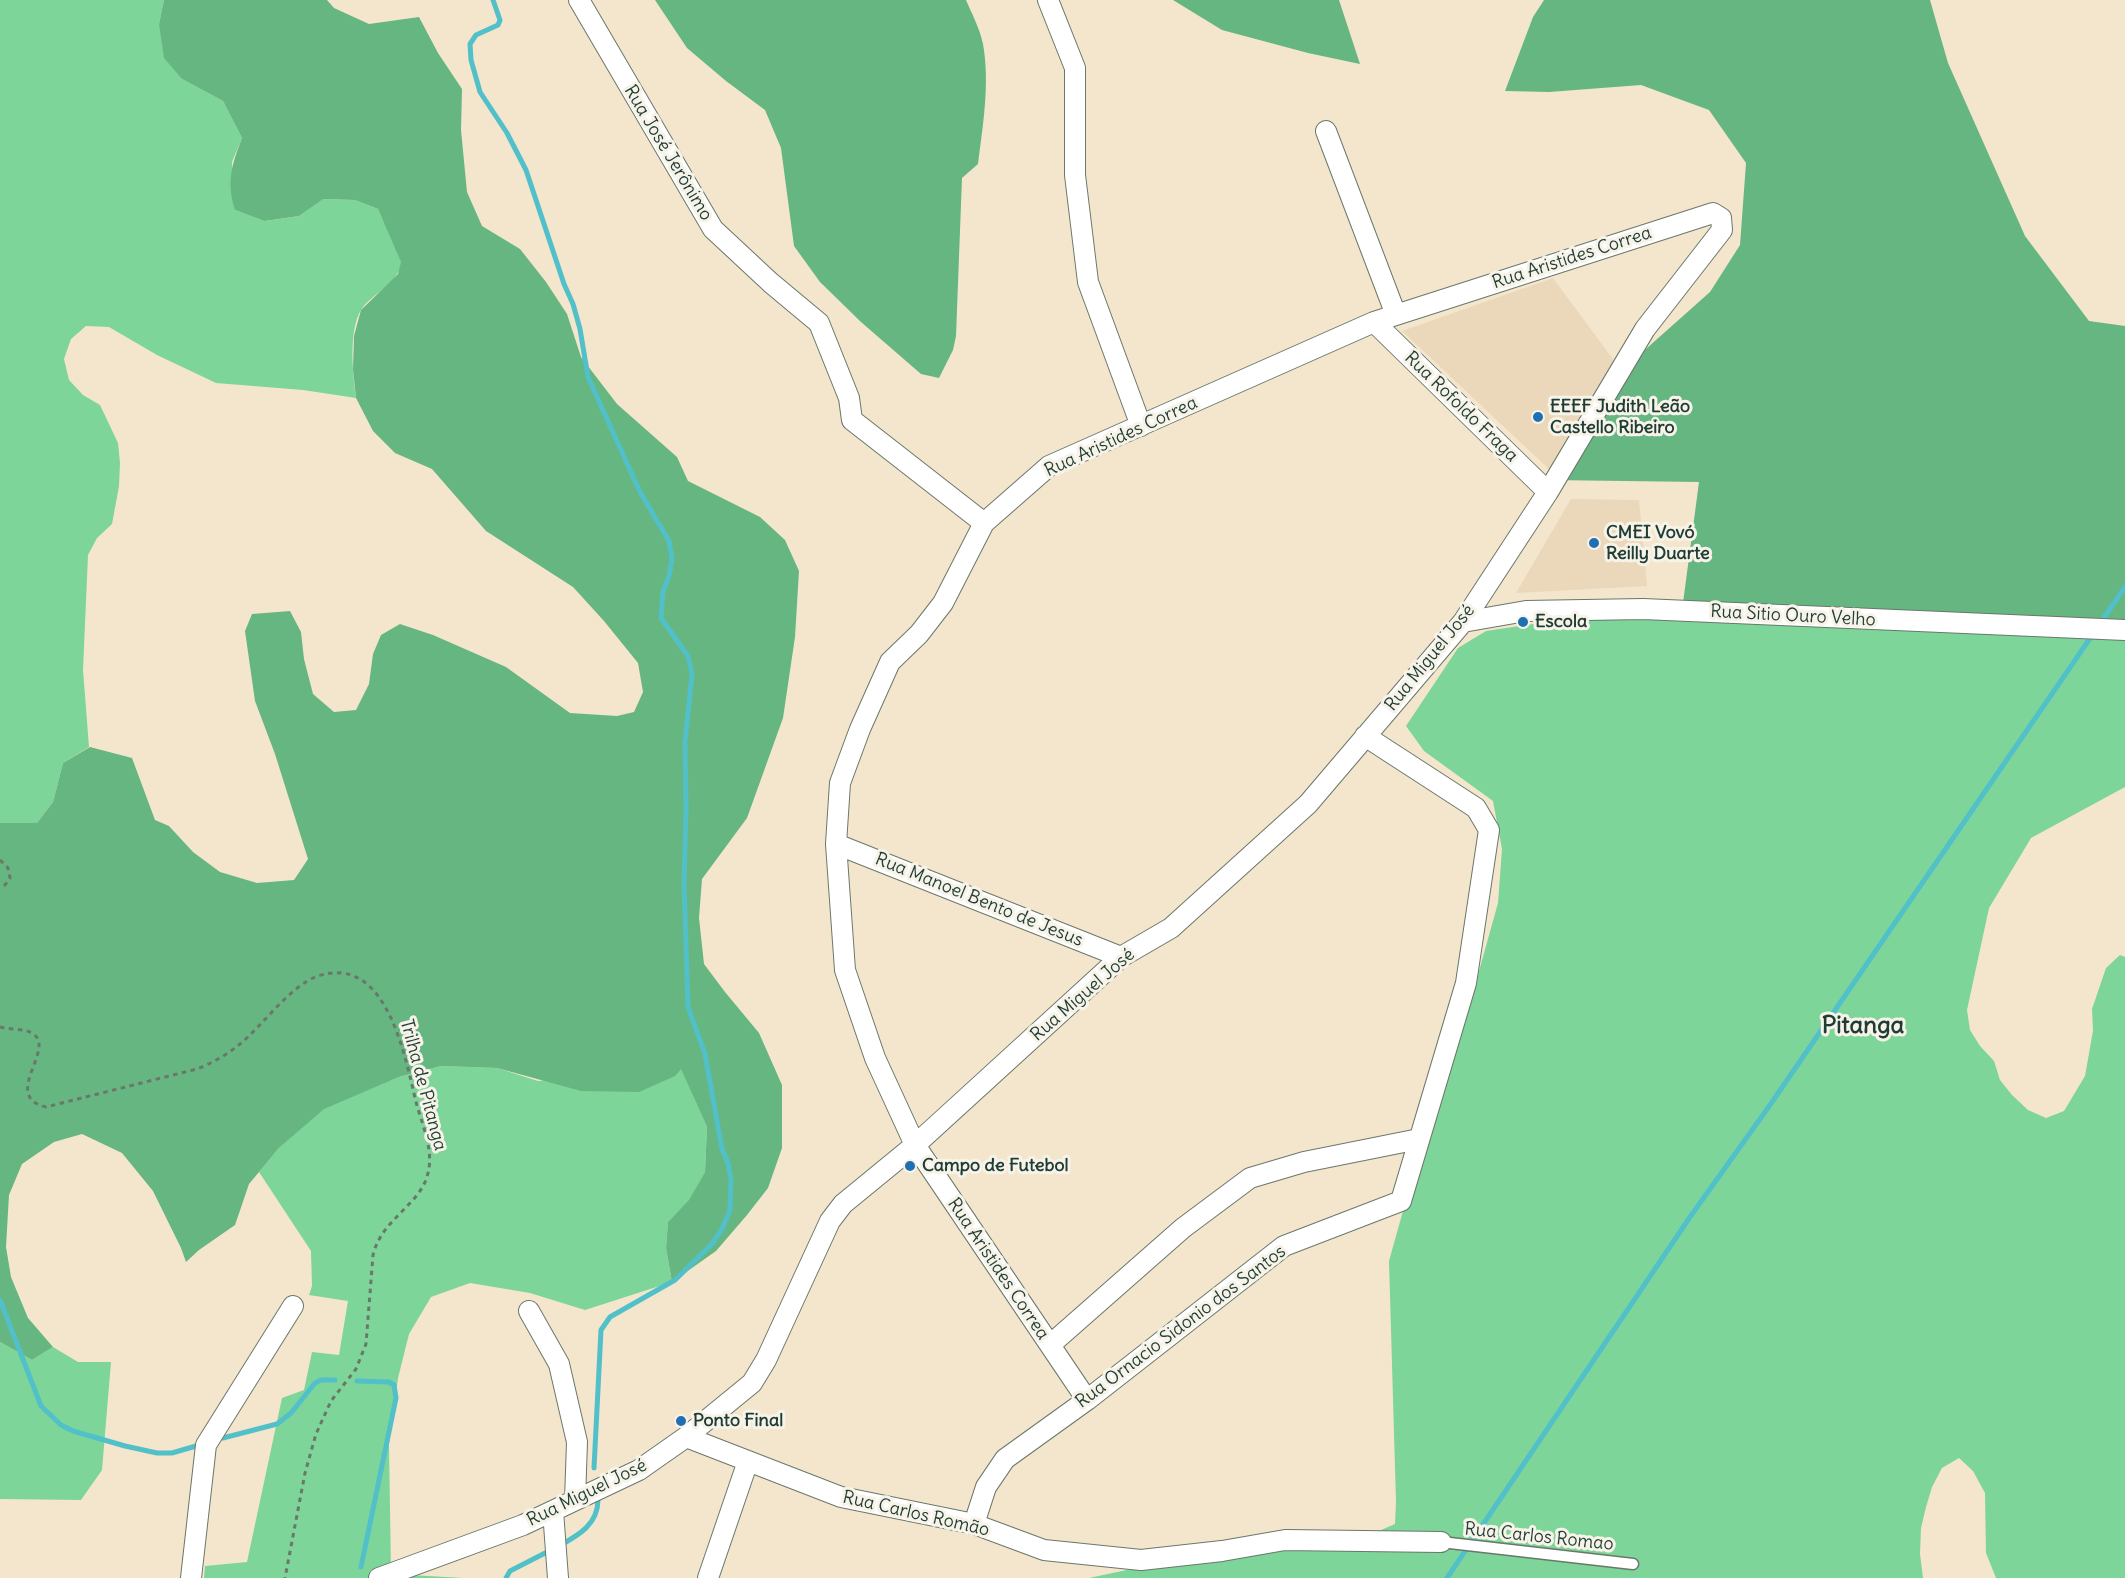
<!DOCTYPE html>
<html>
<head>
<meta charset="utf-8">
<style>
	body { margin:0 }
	canvas { display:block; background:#f4e5cd }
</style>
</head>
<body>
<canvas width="2125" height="1578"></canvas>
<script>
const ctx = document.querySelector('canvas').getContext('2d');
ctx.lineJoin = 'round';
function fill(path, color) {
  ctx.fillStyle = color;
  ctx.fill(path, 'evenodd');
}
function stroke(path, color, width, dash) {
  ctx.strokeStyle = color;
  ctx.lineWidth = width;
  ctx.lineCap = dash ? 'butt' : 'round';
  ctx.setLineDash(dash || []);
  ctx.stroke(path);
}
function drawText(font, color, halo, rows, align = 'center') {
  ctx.font = font + ' Delius,sans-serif';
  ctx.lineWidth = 6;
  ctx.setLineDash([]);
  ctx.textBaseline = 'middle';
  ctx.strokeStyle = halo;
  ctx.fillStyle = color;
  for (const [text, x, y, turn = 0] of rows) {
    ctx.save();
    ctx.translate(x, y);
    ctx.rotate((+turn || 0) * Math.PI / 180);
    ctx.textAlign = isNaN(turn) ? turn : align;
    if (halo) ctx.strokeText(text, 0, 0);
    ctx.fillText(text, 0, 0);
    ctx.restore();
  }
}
const built = new Path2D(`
	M1553,278l62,84 -63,110 -150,-141z
	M1571,499l68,1 8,86 -131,7z`);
const green = new Path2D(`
	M0,0h164l-5,24 23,55 41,22 19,37 -10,24 3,48 31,11 33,-5 23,-17 33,1 23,9c5,12 21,42 23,52 2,19 -31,34 -40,49 -13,22 -8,64 -5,88l-53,-8 -87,-7 -59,-28 -48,-28 -23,-1 -15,13 -7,20 5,21 14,15 17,10 18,38 2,20 -1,23 -7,38 -15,14 -9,17 -5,115 6,77 -26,16 -10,39 -16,21h-37z
	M1580,617l545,9v161l-94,51 -42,70 -22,102 3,20 10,16 14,15 6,19 12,15 16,15 18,8 18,-7 21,-35 8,-45 -1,-22 14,-41 14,-13 5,2v621h-129l-10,-25 -1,-60 -12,-22 -14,-13 -17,10 -10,19 -6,20 -5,21 -1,26 3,24h-834l66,-14 74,-12 115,-6 51,-22 1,-22 -7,-241 33,-118 40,-111 36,-129 4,-54 -9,-48 -69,-50 -18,-25 52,-78 28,-17z
	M441,1066l56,2 41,13 143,-13 26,59 -2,45 -16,29 -21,21 -2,26 6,34 -87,28 -55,-17 -60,-10 -39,14 -22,37 -11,44 -9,66 2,130 73,4h-260l1,-12 42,-4 35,-164 22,-8 8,-38 27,3 9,-54 -39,-6 3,-9 -1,-35 -52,-79 20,-24 45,-40 75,-31z
	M0,1342l32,18 21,-13 25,15h33l-9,108 -21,30 -81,-1z`);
const forest = new Path2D(`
	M164,0h163l7,8 35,16 50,-7 19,36 24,36 -1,41 6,62 15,34 38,23 26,33 21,32 14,43 36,47 60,53 11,24 72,36 25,23 14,31 -4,66 -12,81 -36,100 -45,61 -3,39 5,46 21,28 34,41 23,52v63l-14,40 -21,27 -31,36 -44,31 -6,-34 2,-26 21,-22 16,-28 2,-45 -26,-58 -6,7 -36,16 -58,-1 -84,-23 -56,-2 -42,11 -75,32 -45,39 -30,36 -14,41 -36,25 -13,12 -5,-14 -28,-57 -31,-38 -40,-19 -28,8 -32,22 -13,31 -3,52 5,30 17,41 25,29 -21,13 -32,-18v-519h37l16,-21 10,-39 27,-16 42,11 23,62 14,6 24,26 27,20 37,11 37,-3 14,-21 -33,-105 -20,-53 -10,-70 7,-17 38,-3 11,21 3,27 9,35 21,18 22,-2 13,-26 4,-30 8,-19 19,-11 33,11 73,32 64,46 47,3 17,-4 9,-20 -5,-29 -34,-42 -31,-34 -87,-56 -54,-62 -37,-16 -22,-22 -17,-33 -3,-29 1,-33 7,-26 37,-36 3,-12 -23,-53 -23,-9 -32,-1 -24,17 -34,5 -30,-11c-9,-28 -3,-46 7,-72l-19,-37 -41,-22 -18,-21 -5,-34z
	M655,0h311c6,14 14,29 17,44 7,39 0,81 -5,120l-16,14 -6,158 -3,14 -14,28 -18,-4 -60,-52 -41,-40 -26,-36 -13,-98 -16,-38 -39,-29 -39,-33z
	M1173,0h166l21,64 -52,-11 -86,-23z
	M1544,0h386l18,63 77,173 64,85 36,5v300l-444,-8 18,-136 -150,-2 89,-124 72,-64 30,-47 6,-82 -37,-53 -68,-25 -92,7 -44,-1 28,-74z`);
const stream = new Path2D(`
	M493,0l7,20 -2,5 -22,10 -6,9 1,16 9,32 27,41 19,37 38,114 9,20 7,25 8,48 52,115 29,49 3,18 -3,17 -6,16 -2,26 27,38 4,18 -7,68 1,68 -2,74 4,123 17,47 17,95 6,14 3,17 -1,30 -8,19 -10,15 -37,36 -65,37 -9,13 -7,138
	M2101,622l24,-35
	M0,1300l41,106 20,19 12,6 52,15 32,7h15l24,-7
	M357,1381l32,1 5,3 2,13 -35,169
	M223,1438l54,-14 14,-11 24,-30 6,-3h14
	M559,1546c20,-11 39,-22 39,-46
	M506,1578l4,-7 41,-21
	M1447,1578l243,-361 80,-112 323,-471`);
const path = new Path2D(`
	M0,860l8,8 2,10 -5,7 -5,2
	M0,1027c10,3 23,1 32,6 26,15 -32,63 14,74l151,-38c15,-6 30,-14 43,-25 23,-19 51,-59 78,-68 69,-23 87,81 98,126 6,22 18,49 12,71 -7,32 -46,45 -55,82l-7,89 -10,25 -25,32 -15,33 -11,39 -20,105`);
const service = new Path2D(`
	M1441,1542l192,22`);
const minor = new Path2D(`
	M579,0l134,229 58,54 48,40 30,75 3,22 132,103
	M1048,0l27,68v107l13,107 53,144
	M1326,131l70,184
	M1374,322l174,170
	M1463,622l63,-11 117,-2 482,21
	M836,844l285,113
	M529,1311l30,53 18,78 -2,58
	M1050,1345l133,-117 67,-50 54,-16 115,-23
	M686,1437l155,60 133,27 70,26 97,10 81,-9 63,-11 156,2
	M553,1511l5,67
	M974,1524l12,-37 19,-28 82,-59 197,-154 117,-45 65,-218 23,-153 -13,-22 -111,-72
	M191,1578l15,-133 87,-139
	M379,1578l144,-53 116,-55 47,-33 66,-54 14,-23 64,-139 13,-17 72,-59 206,-188 50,-29 137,-124 155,-182 85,-130 97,-163 77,-99 -1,-12 -8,-5 -339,109 -325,144 -65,57 -41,80 -24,31 -29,28 -30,67 -20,54 -4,61 9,126 30,88 40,87 172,255
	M708,1578l40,-117`);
const markers = [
	[1538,417,6,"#1f6fb2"],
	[1594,543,6,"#1f6fb2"],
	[1523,622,6,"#1f6fb2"],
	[910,1166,6,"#1f6fb2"],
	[681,1421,6,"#1f6fb2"]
];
const streetNames = [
	["Rua José Jerônimo",668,153,59],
	["Rua Aristides Correa",1572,258,-18],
	["Rua Rofoldo Fraga",1461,407,44],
	["Rua Aristides Correa",1121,437,-25],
	["Rua Sitio Ouro Velho",1793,616,3],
	["Rua Miguel José",1430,658,-51],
	["Rua Manoel Bento de Jesus",979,900,22],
	["Rua Miguel José",1083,995,-41],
	["Trilha de Pitanga",423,1085,75],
	["Rua Aristides Correa",998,1269,56],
	["Rua Ornacio Sidonio dos Santos",1181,1327,-37],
	["Rua Miguel José",587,1493,-26],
	["Rua Carlos Romão",916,1514,13],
	["Rua Carlos Romao",1539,1537,6]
];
const poiNames = [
	["EEEF Judith Leão",1550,407],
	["Castello Ribeiro",1550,428],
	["CMEI Vovó",1606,533],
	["Reilly Duarte",1606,554],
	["Escola",1535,622],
	["Campo de Futebol",922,1166],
	["Ponto Final",693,1421]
];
const districtNames = [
	["Pitanga",1863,1026]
];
fill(built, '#ebd8ba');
fill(green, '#7dd59a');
fill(forest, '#66b682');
stroke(stream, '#52c0c9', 5);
stroke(service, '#6a786a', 13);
stroke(minor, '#6a786a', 22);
stroke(path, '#6a786a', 3, [4.5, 4.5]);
stroke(service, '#fff', 10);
stroke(minor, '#fff', 20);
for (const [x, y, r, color] of markers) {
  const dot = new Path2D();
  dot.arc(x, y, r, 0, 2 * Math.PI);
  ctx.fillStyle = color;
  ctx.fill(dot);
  stroke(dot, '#f7f3e8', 2);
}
drawText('18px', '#1f3d34', '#f7f3e8', streetNames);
drawText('bold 18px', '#1f3d34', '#f7f3e8', poiNames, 'left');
drawText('bold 24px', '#1f3d34', '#f7f3e8', districtNames);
</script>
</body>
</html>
